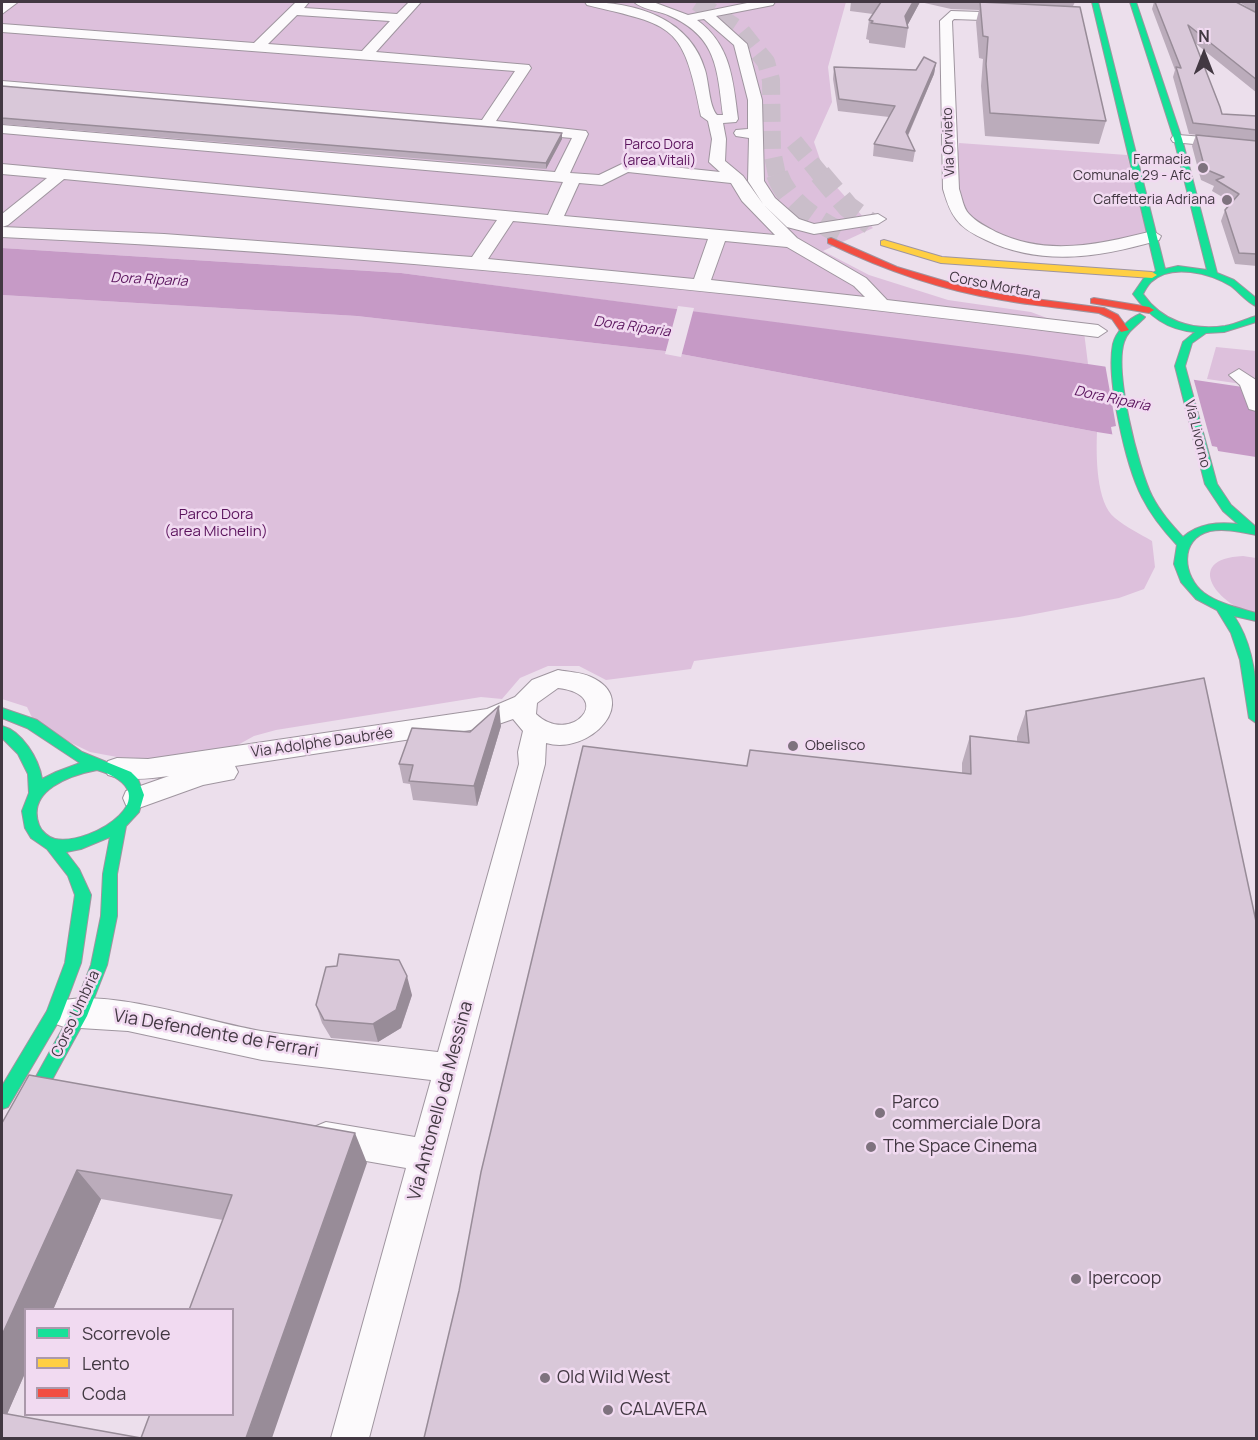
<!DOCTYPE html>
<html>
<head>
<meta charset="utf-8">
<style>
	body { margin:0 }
	#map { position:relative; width:1258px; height:1440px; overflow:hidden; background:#ecdfec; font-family:Manrope,sans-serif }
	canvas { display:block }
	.frame { position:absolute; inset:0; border:3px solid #423842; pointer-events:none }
	.legend { position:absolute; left:24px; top:1308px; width:210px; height:108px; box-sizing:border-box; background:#f1daf1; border:2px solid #ab99ab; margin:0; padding:8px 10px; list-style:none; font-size:18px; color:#423842 }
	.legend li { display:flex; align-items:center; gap:12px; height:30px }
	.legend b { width:30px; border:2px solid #ab99ab }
	.north { position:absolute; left:1174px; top:24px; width:60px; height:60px; -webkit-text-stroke:4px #f1daf1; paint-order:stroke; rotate:0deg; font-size:16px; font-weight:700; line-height:24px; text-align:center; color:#423842 }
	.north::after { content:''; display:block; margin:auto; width:21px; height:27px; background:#423842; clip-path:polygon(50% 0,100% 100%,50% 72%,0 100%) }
</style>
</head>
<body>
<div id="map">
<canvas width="1258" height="1440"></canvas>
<div class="frame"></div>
<ul class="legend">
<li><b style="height:8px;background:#16e098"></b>Scorrevole</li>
<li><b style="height:8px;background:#ffcf43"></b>Lento</li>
<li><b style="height:8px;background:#f24e42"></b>Coda</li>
</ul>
<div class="north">N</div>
</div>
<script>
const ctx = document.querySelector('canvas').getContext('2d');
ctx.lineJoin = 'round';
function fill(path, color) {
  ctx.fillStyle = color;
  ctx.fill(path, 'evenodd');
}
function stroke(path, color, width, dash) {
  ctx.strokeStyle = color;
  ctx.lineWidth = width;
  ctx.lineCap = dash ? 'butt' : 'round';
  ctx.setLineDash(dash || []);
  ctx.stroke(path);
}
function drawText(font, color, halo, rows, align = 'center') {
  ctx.font = font + ' Manrope,sans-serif';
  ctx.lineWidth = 5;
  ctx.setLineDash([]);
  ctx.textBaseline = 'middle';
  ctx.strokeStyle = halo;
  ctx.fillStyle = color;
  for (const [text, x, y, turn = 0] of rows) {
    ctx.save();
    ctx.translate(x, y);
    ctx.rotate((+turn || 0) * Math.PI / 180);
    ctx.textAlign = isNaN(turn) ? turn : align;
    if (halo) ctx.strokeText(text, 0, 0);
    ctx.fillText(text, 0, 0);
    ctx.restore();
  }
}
const green = new Path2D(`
	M2,2h844l-18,65 4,35 -18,40 11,32 48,54 -50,23 46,24 79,25 83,12 53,20 4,32 -687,-91 -399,-25z
	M959,143l168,12 20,80c-13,3 -27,10 -40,11 -48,6 -131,2 -150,-53 -4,-13 1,-36 2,-50z
	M2,295l355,21 308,35 432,81c-1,23 -1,71 18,86 11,9 25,16 37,23l3,26 -11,22 -25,9 -100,19 -325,44 -3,8 -85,11 -27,-14h-31l-28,12 -18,21 -21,-2 -205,33 -22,6 -18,10 -32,8 -48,5 -39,-2 -27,-5 -54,-26 -9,-19 -25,-8z
	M1216,347l40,4v35l-49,-7z
	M1243,556l13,2v56c-37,-7 -75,-55 -13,-58z`);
const water = new Path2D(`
	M2,248l399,25 626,82 229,34v68l-159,-25 -432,-81 -308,-35 -355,-21z`);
const pier = new Path2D(`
	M678,306l16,2 -13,49 -16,-3z
	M1105,364l88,13 19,69 5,1 2,7 -106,-16 -2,-11 5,-1z`);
const secondaryTunnelFar1 = new Path2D(`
	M697,2l44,29 25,31 5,18 1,71 5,24
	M794,142l27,33`);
const secondaryTunnel = new Path2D(`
	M777,174c11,31 43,49 71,63
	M820,174l28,33 23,17`);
const street = new Path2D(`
	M5,2h13l-16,12v-10z
	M296,2h13l-5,6 93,6 12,-12h12l-45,50 153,13 2,3 -35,53 90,10 2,3 -18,39 29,2 27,-13 94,10 -11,-10 3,-23 -4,-18 -7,-5c-18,-92 -26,-90 -114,-111l-2,-3c50,0 105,16 120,68 4,13 4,36 12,45h6c-6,-47 -6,-79 -55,-100 -10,-4 -26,-6 -34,-13h19l35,13 64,-13h23l-2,3 -57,11 31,28 15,56 2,81 11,17 24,21 15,5 64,-10 8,5 -8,5 -64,10 -27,-7 -23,-22 33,33 69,40 21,22 211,25 9,6 -9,6c-365,-46 -729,-83 -1096,-100v-10l162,7 308,23 25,-37 -433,-41 -56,46 -6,2v-13l45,-36 -45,-4v-10l546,51 15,-33 -561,-49v-8l553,47 17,-34 -570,-49v-8l480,39 33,-49 -513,-39v-8l252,19zM297,15l93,6 -28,30 -94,-7zM704,19l30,26 14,55v29l-12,1 -2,3 2,3 13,2 -1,43 15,23 -20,-28 -18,-15 1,-22 -3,-16 13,-1 2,-3c-5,-39 -7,-74 -41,-99zM628,172l103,11 11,18 33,34 -211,-19 15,-33 23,2zM513,221l195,18 -14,40 -206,-20zM725,241l62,6 67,39 11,11 -154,-17z
	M951,11l60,2 6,4 -6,4 -57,-2 -2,2 7,168c3,8 4,19 10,25 7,8 18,13 27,18 52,25 104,12 157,-1l8,5 -2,4c-57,17 -117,27 -173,0 -11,-5 -23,-11 -30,-21 -7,-9 -10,-20 -13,-30l-3,-168z
	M1178,135l78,6v9l-83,-8 -2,-3 2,-3z
	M1239,369l17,11v31l-7,-2 -9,-24 -11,-10z
	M558,670c10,2 23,2 33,7 51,23 -1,79 -45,66l-1,21 -176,674h-38l75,-270 -80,-14 -12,-5 -5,-11 5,-11 12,-5 89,15 16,-57 -169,-20 -134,-29 -64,-4 -11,-4 -4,-10 4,-10c49,-18 154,19 208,28 59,9 118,14 177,21l81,-288 -1,-12 5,-21 -10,-12 -23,8 -255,39 3,6 -4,7 -31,6 -67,24 -10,-4 -3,-7 3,-7 43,-15c-20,3 -42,5 -61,-1l-4,-7 4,-7 9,-3 31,1 339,-50 28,-12 17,-17zM558,688c59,7 13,59 -22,26l1,-11z`);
const fast = new Path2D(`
	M1092,2h6l67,267 13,-3 29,4 -33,-131 -44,-137h6l46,137 35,134 17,7 22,18v8c-8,-3 -17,-14 -25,-20 -21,-13 -60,-23 -80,-4 -3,3 -6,8 -8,12 19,27 49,37 82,32 11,-2 21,-7 31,-10v6l-32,10 -18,1 -14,10 -7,23 32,118 14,21 25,22v8c-15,-3 -31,-7 -46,-4 -32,8 -27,46 -6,62 15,11 35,15 52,20v8l-22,-5c21,31 24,71 22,107l-7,-5 -9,-58 -9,-27 -14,-23 -21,-11 -15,-17 -7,-18 3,-19c-13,-14 -26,-30 -35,-48 -16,-31 -36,-118 -29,-153 3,-12 16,-26 27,-30l5,3c-7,8 -18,14 -21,25 -10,30 14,125 28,154 8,16 20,29 31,41 16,-14 35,-15 55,-13l-15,-13 -18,-27 -30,-118 8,-24 12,-10c-28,-2 -46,-16 -62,-38l11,-16 12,-7z
	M2,708l35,12 45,32 49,20 7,7 6,16 -5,17 -13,14 -9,48v42l-10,49 -20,51 -79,144 -6,3v-25l72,-130 17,-43 10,-49 2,-42 7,-37 -29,12 -15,3 13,17 12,26 -10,68 -21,56 -52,88 -6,2v-23l45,-75 18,-48 10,-68 -7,-19 -21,-27 -16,-11 -6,-10 -3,-17 7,-18 -1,-19 -10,-20 -16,-16v-12c20,5 37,33 40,53l14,-7 24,-9 -53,-35 -25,-10zM97,770c77,23 -4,76 -42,69 -6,-1 -14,-8 -16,-14 -13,-35 32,-50 58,-55z`);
const slow = new Path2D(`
	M884,240l58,17 210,15 5,3 -5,3 -211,-15 -60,-18v-4z`);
const jam = new Path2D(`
	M831,238l66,29 64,19 44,9 99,13 14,7 11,15 -8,2 -9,-13 -13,-6c-32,-5 -65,-7 -97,-13 -61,-10 -118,-30 -174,-57v-4z
	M1094,298l55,9 5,3 -5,3 -58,-10v-4z`);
const wall = new Path2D(`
	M851,2h224l-2,4 33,115 -7,23 -114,-8 -4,-50 2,-27 -4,-1 -3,-36 3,-12 -28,-1 -31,-7 -13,24 1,2 -3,20 -36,-5v-3l-3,-1 3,-19 4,-6 -23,-3z
	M1154,2h82l21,11v80l-62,-50 27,71 35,2v25l-68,-7 -16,-57 2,-7 -23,-61z
	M1239,2h18v11z
	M936,63l-2,11 -26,62 7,15 -2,11 -40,-6 1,-12 15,-27 -51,-6 -5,-32 1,-12 82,3z
	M2,86l560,53 -16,30 -544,-45z
	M1196,135l61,6v125l-22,-2 -14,-43 4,-11 6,-8 -19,-11 2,-5 -13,-6 -9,-34z
	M1026,711l231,215 -510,-160 215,7v-10l8,-27 47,6v-5z
	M501,726l-24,80 -64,-6 -3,-16 -7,-1 -4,-19 71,-32z
	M412,995l-11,33 -23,14 -47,-4 -9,-15 -6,-18z
	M2,1123l365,40 -144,57 -122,-21 -48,111h-27v61l-19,43 -5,24z`);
const shadedWall = new Path2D(`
	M913,2h7l-14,26 -1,-12z
	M936,63l-2,11 -30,70 2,-12z
	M562,133v6l-16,30v-6z
	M499,706l2,20 -24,80 -3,-20z
	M407,976l5,19 -11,33 -23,14 -5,-18z
	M355,1133l12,30 -95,275h-26z
	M77,1170l24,29 -48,111h-27v61l-24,55v-91z`);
const building = new Path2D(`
	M881,2h32l-8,14 3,12 -37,-5 2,-2 -4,-1z
	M980,2l100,5 26,114 -116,-8 -4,-49 2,-27 -5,-1z
	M1155,2h81l21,11v67l-69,-55 32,82 2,7 35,2v14l-64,-7 -17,-56 5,1z
	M924,57l12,6 -30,69 9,19 -41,-7 21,-38 -56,-7 -5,-32 82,3z
	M2,86l560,47 -16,30 -544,-45z
	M1196,135l61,6v113l-18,-1 -14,-43 14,-16 -23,-14 8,-3 -19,-8z
	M1204,678l53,248v512h-833l35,-147 22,-119 102,-426 164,20 3,-16 221,24 -1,-38 59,7 -3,-32z
	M499,706l-25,80 -65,-5 4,-16 -14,-1 13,-36 58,4z
	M339,954l60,6 8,16 -11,34 -23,14 -49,-4 -8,-15 10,-38 11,-1z
	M29,1075l326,58 -109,305h-105l9,-24h82v-104h-43l43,-115 -155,-25 -75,165v-212z
	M2,1413l139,25h-139z`);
const markers = [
	[1203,168,6,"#7e727e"],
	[1227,200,6,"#7e727e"],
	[793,746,6,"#7e727e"],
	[880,1113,6,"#7e727e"],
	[871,1147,6,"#7e727e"],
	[1076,1279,6,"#7e727e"],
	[545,1378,6,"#7e727e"],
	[608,1410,6,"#7e727e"]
];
const farStreetnames = [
	["Via Orvieto",949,142,-92],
	["Corso Mortara",995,286,11],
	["Via Livorno",1197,434,76]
];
const farParknames = [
	["Parco Dora",659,145],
	["(area Vitali)",659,161]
];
const farPoinames = [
	["Farmacia",1191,160],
	["Comunale 29 - Afc",1191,176],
	["Caffetteria Adriana",1215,200]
];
const farWaternames = [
	["Dora Riparia",149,280,3],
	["Dora Riparia",632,327,8],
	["Dora Riparia",1112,399,12]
];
const parkNames = [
	["Parco Dora",216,515],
	["(area Michelin)",216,532]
];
const streetNames = [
	["Via Adolphe Daubrée",322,743,-8],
	["Corso Umbria",76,1014,-65]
];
const poiNames = [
	["Obelisco",805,746]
];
const nearStreetnames = [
	["Via Defendente de Ferrari",216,1034,10],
	["Via Antonello da Messina",441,1101,-75]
];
const nearPoinames = [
	["Parco",892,1103],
	["commerciale Dora",892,1124],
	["The Space Cinema",883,1147],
	["Ipercoop",1088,1279],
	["Old Wild West",557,1378],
	["CALAVERA",620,1410]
];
fill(green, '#ddc0dc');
fill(water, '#c69ac6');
fill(pier, '#ecdfec');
stroke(secondaryTunnelFar1, '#cabeca', 18, [18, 9]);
stroke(secondaryTunnel, '#cabeca', 22, [22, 11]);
stroke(street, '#9f959f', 2);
stroke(fast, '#9f959f', 2);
stroke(slow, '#9f959f', 2);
stroke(jam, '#9f959f', 2);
fill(street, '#fcfafc');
fill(fast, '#16e098');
fill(slow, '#ffcf43');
fill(jam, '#f24e42');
fill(wall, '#bbacbb');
fill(shadedWall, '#988c98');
fill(building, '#d9c8d9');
stroke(building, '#988c98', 1.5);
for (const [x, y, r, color] of markers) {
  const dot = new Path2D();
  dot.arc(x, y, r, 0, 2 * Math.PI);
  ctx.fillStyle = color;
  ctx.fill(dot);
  stroke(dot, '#f1daf1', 2);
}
drawText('14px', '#423842', '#f1daf1', farStreetnames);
drawText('14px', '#5b145d', '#f1daf1', farParknames);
drawText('14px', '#423842', '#f1daf1', farPoinames, 'right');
drawText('italic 14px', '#59135c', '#f1daf1', farWaternames);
drawText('15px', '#5b145d', '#f1daf1', parkNames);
drawText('15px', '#423842', '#f1daf1', streetNames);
drawText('15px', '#423842', '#f1daf1', poiNames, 'left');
drawText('18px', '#423842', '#f1daf1', nearStreetnames);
drawText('18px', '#423842', '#f1daf1', nearPoinames, 'left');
</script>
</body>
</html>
